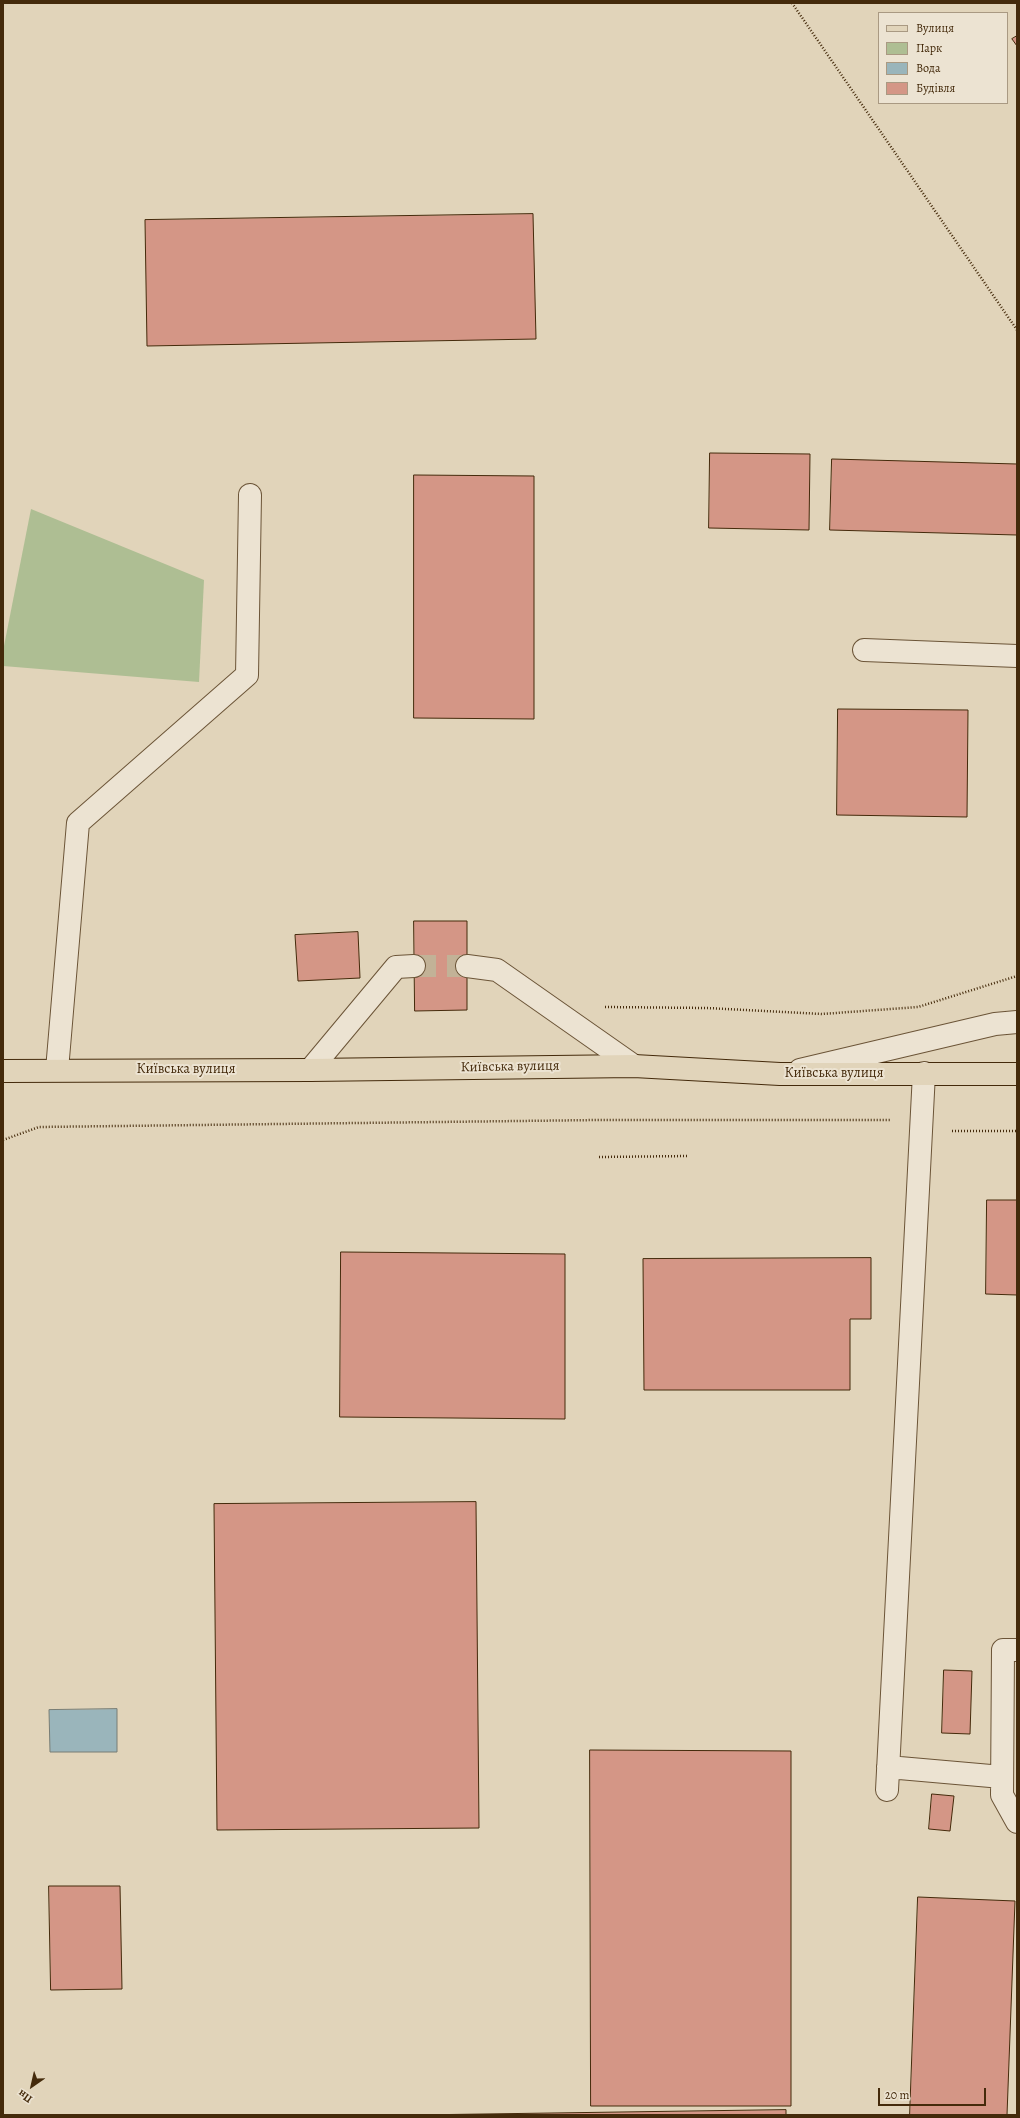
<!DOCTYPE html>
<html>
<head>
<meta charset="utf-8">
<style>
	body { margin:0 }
	#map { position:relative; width:1020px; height:2118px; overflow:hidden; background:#e1d4ba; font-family:Alegreya,serif }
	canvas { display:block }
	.frame { position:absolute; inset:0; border:4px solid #442a0b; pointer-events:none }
	.legend { position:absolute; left:878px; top:12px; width:130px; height:92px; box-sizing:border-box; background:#ece3d2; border:1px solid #a99982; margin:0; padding:5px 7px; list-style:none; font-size:12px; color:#442a0b }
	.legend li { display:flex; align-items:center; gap:8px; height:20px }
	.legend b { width:20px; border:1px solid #a99982 }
	.north { position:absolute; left:12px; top:2066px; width:40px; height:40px; -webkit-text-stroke:3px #ece3d2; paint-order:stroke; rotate:214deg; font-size:11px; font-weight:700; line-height:16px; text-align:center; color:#442a0b }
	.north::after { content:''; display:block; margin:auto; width:14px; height:18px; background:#442a0b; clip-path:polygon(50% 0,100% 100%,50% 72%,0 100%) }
	.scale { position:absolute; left:878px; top:2088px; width:108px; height:18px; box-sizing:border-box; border:2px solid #442a0b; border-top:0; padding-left:5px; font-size:12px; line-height:14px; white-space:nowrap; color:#442a0b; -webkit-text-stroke:3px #ece3d2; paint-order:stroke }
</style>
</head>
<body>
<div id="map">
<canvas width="1020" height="2118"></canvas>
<div class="frame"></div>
<ul class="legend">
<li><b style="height:5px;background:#e1d4ba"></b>Вулиця</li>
<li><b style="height:11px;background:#aebe93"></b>Парк</li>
<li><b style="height:11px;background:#9ab5bb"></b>Вода</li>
<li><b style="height:11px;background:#d49686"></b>Будівля</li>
</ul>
<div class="north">Пн</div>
<div class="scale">20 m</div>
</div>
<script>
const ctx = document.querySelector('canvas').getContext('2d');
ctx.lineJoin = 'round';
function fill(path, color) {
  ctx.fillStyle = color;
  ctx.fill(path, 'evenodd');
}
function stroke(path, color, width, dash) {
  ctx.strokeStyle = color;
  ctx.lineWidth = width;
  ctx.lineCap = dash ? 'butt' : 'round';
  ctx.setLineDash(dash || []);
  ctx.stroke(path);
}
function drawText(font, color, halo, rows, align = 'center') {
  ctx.font = font + ' Alegreya,serif';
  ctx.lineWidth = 4;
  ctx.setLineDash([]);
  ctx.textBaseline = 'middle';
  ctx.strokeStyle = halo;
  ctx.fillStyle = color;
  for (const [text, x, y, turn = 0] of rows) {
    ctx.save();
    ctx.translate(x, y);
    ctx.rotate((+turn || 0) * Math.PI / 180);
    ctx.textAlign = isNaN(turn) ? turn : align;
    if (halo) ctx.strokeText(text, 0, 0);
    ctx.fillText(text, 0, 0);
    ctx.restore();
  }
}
const green = new Path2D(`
	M31,509l173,71 -5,102 -196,-16v-15z`);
const water = new Path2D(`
	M117,1709v43h-67l-1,-42z`);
const building = new Path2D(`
	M1017,36v10l-5,-7z
	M533,214l3,125 -389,7 -2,-126z
	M710,453l100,1 -1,76 -100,-2z
	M832,459l185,5v71l-187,-5z
	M414,475l120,1v243l-120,-1z
	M838,709l130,1 -1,107 -130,-2z
	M414,921h53v89l-52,1z
	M358,932l2,46 -62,3 -3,-46z
	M987,1200h30v95l-31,-1z
	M341,1252l224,2v165l-225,-2z
	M871,1258v61h-21v71h-206l-1,-131z
	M476,1502l3,326 -262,2 -3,-326z
	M944,1670l28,1 -2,63 -28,-1z
	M590,1750l201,1v355h-200z
	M932,1794l22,2 -4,35 -21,-2z
	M49,1886h71l2,103 -71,1z
	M918,1897l97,4 -8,214h-97z
	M786,2110v5h-371z`);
const minorTunnel = new Path2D(`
	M414,966h53`);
const path = new Path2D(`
	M792,3l225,327
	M605,1007l102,1 115,6 96,-7 99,-31
	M952,1131h65
	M3,1140l36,-13 559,-7h293
	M599,1157l90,-1`);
const minor = new Path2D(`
	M864,650l153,6
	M467,966l30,4 137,96
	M57,1070l21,-247 169,-148 3,-180
	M310,1070l86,-103 18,-1
	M800,1070l195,-46 22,-2
	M1017,1650h-14l-1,145 15,27
	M888,1767l114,10
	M887,1790l37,-717`);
const major = new Path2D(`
	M3,1071l307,-1 324,-4 146,8h237`);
const streetNames = [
	["Київська вулиця",510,1067,-1],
	["Київська вулиця",186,1070],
	["Київська вулиця",834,1074]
];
fill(green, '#aebe93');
fill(water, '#9ab5bb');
stroke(water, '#787d75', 1);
fill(building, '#d49686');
stroke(building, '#442a0b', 1);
stroke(minorTunnel, '#c2b297', 22, [22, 11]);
stroke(minor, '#6b5437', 24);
stroke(major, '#442a0b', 24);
stroke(path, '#442a0b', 2.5, [1, 2]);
stroke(minor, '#ece3d2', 22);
stroke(major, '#e1d4ba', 22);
drawText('14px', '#442a0b', '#ece3d2', streetNames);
</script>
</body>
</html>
